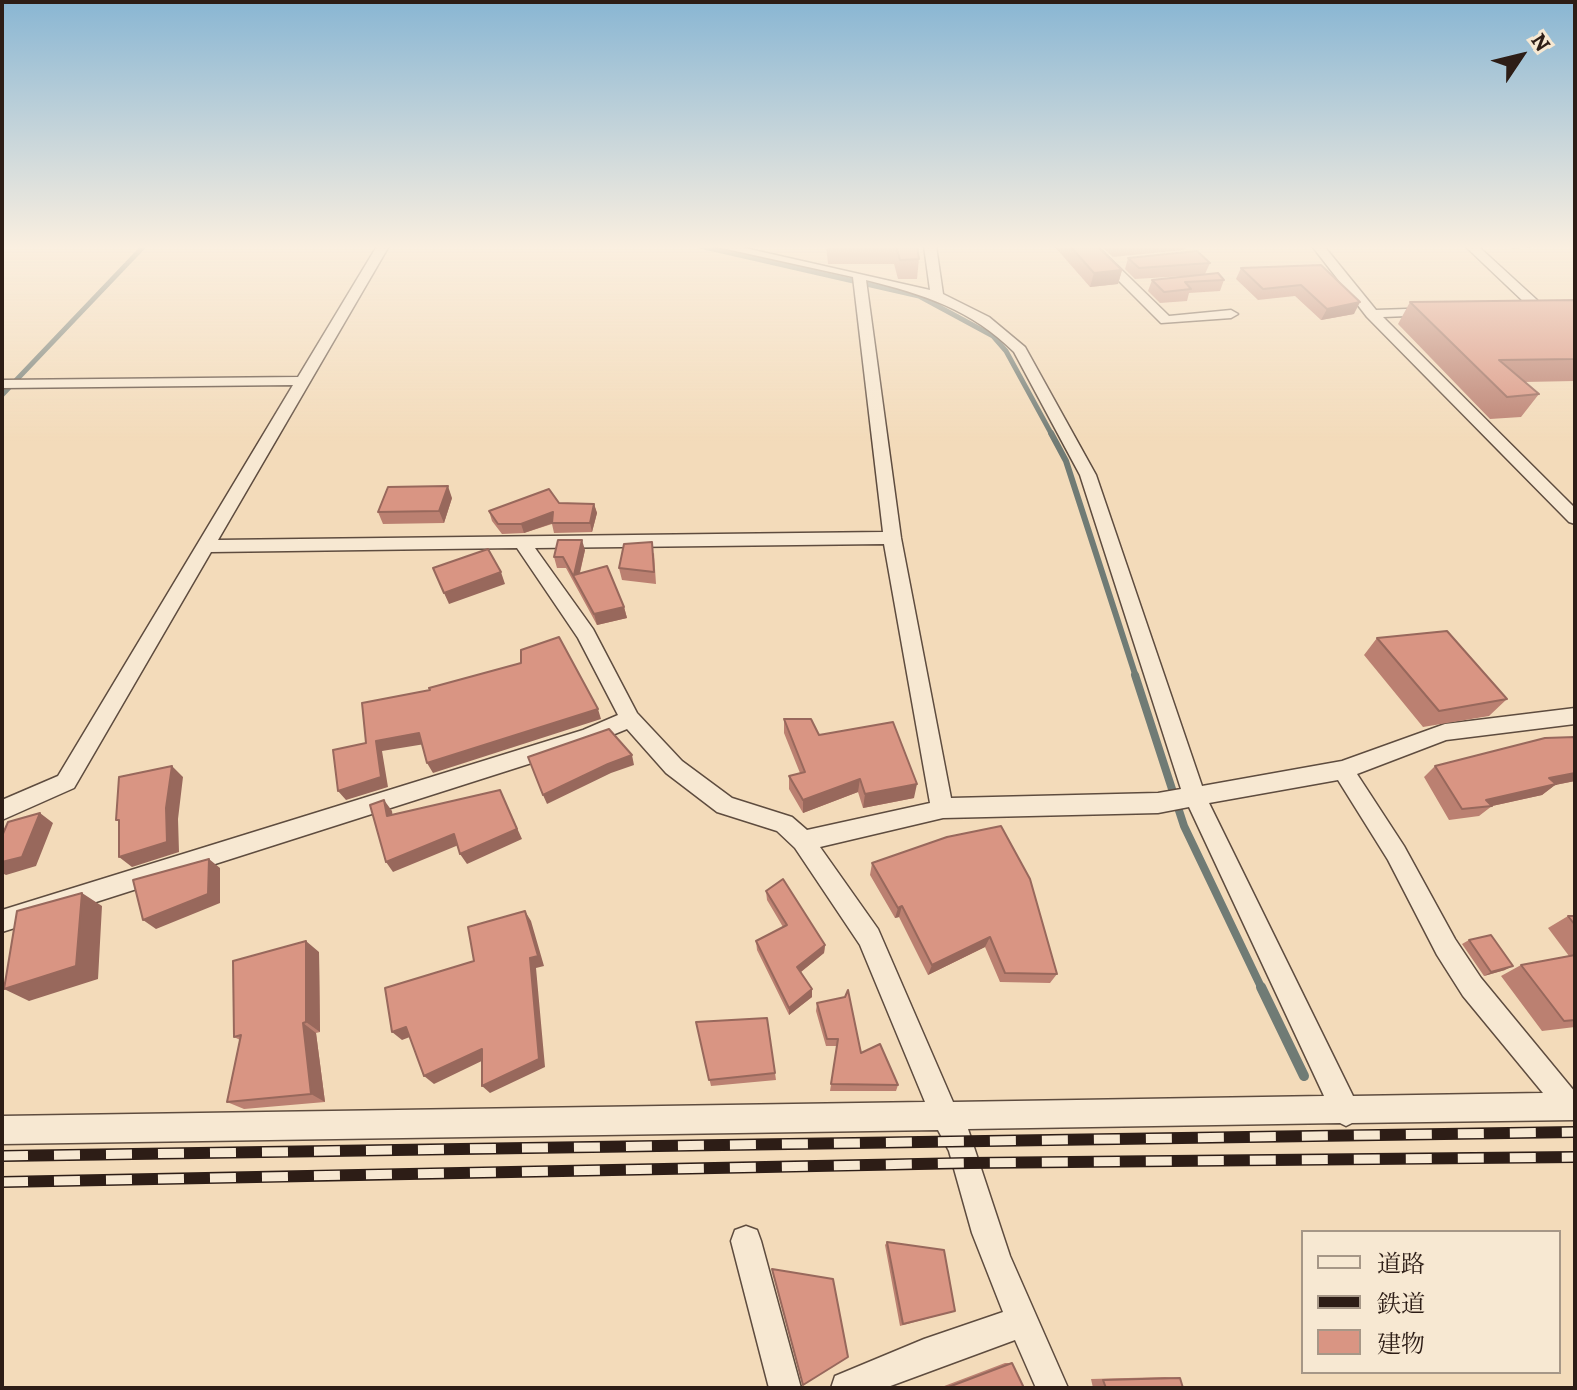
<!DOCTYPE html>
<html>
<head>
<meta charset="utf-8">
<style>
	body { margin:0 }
	#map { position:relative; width:1577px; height:1390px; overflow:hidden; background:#f3dbba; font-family:Alegreya,"Noto Serif JP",serif }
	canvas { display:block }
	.frame { position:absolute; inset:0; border:4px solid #2d1d16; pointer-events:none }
	.legend { position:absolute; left:1301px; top:1230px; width:260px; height:144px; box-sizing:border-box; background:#f7e8d2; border:2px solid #a69787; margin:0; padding:10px 14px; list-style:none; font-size:24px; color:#2d1d16 }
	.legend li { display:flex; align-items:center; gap:16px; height:40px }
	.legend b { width:40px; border:2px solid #a69787 }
	.north { position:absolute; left:1481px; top:16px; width:80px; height:80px; -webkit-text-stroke:6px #f7e8d2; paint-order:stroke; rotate:55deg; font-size:22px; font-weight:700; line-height:32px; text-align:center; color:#2d1d16 }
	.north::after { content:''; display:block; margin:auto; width:28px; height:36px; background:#2d1d16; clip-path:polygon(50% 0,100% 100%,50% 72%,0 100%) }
</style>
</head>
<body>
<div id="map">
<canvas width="1577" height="1390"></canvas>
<div class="frame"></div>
<ul class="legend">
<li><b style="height:10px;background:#f7e8d2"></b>道路</li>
<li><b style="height:10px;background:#2d1d16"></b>鉄道</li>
<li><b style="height:22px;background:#d99583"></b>建物</li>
</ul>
<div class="north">N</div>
</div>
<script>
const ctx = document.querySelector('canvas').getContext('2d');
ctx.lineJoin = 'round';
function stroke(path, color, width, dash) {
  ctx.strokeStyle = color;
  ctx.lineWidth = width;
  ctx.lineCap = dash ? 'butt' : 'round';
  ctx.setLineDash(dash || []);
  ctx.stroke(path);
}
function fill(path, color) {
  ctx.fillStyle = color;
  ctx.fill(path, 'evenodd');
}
const streamFar3 = new Path2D(`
	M700,246l219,50 74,40 13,15 46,84
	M2,395l142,-149`);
const streamFar2 = new Path2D(`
	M1051,433l15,28 70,216`);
const streamFar1 = new Path2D(`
	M1135,675l49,151 78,163`);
const stream = new Path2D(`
	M1261,987l43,89`);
const minor = new Path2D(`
	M377,246h12l-171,294 665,-8 -30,-255 -140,-31h23l194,44 -6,-44h12l7,48 46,23 36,30 71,128 106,311 140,-25 103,-37 130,-16v16l-129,16 -89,34 47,72 51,93 26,39 94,114v28l-223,3 -6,3 -6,-3 -372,6 42,127 58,132h-32l-21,-48 -130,48h-54l4,-12 89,-37 79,-27 -31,-79 -23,-82 -11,-21 -936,14v-28l923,-14 -65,-157 -65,-97 -18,-17 -60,-19 -51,-39 -39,-44 -39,16 -586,187v-22l581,-180 35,-15 -40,-77 -61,-90 -306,4 -137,236 -72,32v-20l56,-24 235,-391 -291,3v-8l296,-3zM866,280c57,14 106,30 148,72l66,123 101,314 -23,4 -207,5 -50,-260zM884,544l46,259 -123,27 -15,-13 -60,-19 -50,-37 -45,-48 -44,-84 -58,-81zM1338,780l50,80 49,95 26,41 80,97 -190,3 -144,-293zM1189,807l135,289 -371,6 -75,-173 -58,-82 123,-29 215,-5z
	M1084,246h13l72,70 62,-6 7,4 -7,4 -70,5z
	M1312,246h12l52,64 61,-2 2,3 -7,4 -49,2 192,191v16l-6,-2 -202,-205z
	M1465,246h13l59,54 -1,10 -29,1v-6l18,-2z
	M746,1226l11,4 4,11 40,147h-32l-38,-147 4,-11z`);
const rail = new Path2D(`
	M2,1156l1573,-24
	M2,1182l967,-19 606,-6`);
const wall = new Path2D(`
	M826,246h91l2,13 -2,20h-19l-4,-15h-66z
	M1054,246h43l25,24 -4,14 -28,3z
	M1101,246h84l-1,4 -71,7z
	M1508,246h38l-34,3z
	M1128,258l82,5 -5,11 19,6 -4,11 -31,2 -2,8 -27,2 -12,-12 4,-11 49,-5 -66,4 -10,-10z
	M1321,265l33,49 -33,6 -26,-24 -37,4 -22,-21 5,-11z
	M1575,300v81l-51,1 15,12 -18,23 -31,2 -92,-95 12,-22z
	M452,498l-8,25 -61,1 -5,-12z
	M559,503l35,1 3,9 -5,19 -38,1 -2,-9 -28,9 -22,1 -10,-13 -3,-10z
	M585,550l-5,23 44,34 3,11 -30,7 -31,-57h-9l-3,-11z
	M654,553l2,31 -34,-4 -3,-12z
	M1377,638l130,61 -18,17 -66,11 -59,-72z
	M784,719l35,16 95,63 -51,10 -5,-16 -55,21 -14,-24v-13l11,-3 -16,-40z
	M1575,737v44l-20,4 -13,10 -50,11 -13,10 -30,4 -25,-43 11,-11z
	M872,863l185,111 -7,9 -50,-1 -15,-35 -57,28 -29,-58 -4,1 -25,-43z
	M766,891l59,54 -1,8 -23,19 11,17v8l-23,18 -32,-65 -1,-9 27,-14 -16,-27z
	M1568,916h7v111l-33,4 -41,-55 20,-11 48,-9 -21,-28z
	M1469,940l36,30 -21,6 -22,-32z
	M319,952l1,80 -4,1 9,69 -81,7 -17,-7 13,-62 -6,-3z
	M817,1003l44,50 37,32 -2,6h-66l7,-45h-11l-10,-35z
	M696,1022l79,51 1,7 -65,6z
	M887,1242l68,69 -55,15 -15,-81z
	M1005,1363h7l12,25h-85z
	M1165,1377l15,1 3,10h-90l-2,-9z`);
const shadedWall = new Path2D(`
	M1122,270l-4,14 -28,3 4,-14z
	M1360,302l-6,12 -33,6 6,-11z
	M448,486l4,12 -8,25 -5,-12z
	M594,504l3,9 -5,19 -2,-9z
	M553,512l3,10 -32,11 -3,-9z
	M582,540l3,10 -8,34 -3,-9z
	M501,572l4,12 -56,20 -5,-11z
	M624,607l3,11 -30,7 -3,-11z
	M598,709l3,10 -168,54 -6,-10z
	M419,733l6,11 -43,7 6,36 -42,13 -8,-9 38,-50z
	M632,755l2,10 -23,8 -64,31 -4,-9 65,-31z
	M172,766l11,11 -5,42 1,33 -47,15 -13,-10 47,-49z
	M1575,773v8l-20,4 -13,10 -50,11 -6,-6 63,-22z
	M860,779l-2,13 -55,21v-13z
	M917,784l-3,14 -51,10 2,-14z
	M384,800l8,11 2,15 -7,-10z
	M505,801l17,38 -55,25 -7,-10z
	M40,813l13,10 -17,43 -30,9 -4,-2v-11z
	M454,834l7,10 -68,28 -7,-10z
	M209,859l11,9v35l-64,26 -13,-9z
	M82,893l20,13 -4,73 -69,22 -25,-12z
	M902,906l-3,11 -4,1 3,-10z
	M525,911l6,10 13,45 -8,2 9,99 -55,26 -8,-7z
	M990,937l-5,10 -57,28 4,-10z
	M306,941l13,11 1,80 -14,-10z
	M825,945l-1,8 -27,22v-8z
	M1513,966l-8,4 -21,6 7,-4z
	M812,989v8l-23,18v-7z
	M303,1023l13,10 9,69 -14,-8z
	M406,1027l9,8 -13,5 -10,-8z
	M482,1049l8,8 -56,27 -10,-8z`);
const building = new Path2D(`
	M896,246h21l2,13 -19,1z
	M1070,246h27l25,24 -28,3z
	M1197,251l13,12 -71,5 -11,-10z
	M1321,265l39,37 -33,7 -26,-24 -38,4 -22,-21z
	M1218,273l6,7 -39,2 6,7 -27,3 -12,-12z
	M1575,300v59l-76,1 40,34 -32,3 -97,-95z
	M448,486l-9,25 -61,1 10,-25z
	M549,489l10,14 35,1 -4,19h-38l1,-11 -32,12h-23l-9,-13z
	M558,540h24l-8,35 33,-9 17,41 -30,7 -31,-57h-9z
	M652,542l2,30 -35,-4 5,-24z
	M488,549l13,23 -57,21 -11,-25z
	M1447,631l60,68 -68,12 -62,-73z
	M559,637l39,72 -171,54 -8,-30 -43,8 5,36 -43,14 -5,-41 33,-7 -4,-40 68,-13 -1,-2 92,-25v-13z
	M784,719h27l8,16 74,-13 24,62 -52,10 -5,-15 -57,21 -14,-24 16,-4z
	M609,729l23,26 -24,9 -65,31 -15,-38z
	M1575,737v36l-26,5 7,6 -70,16 6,6 -30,3 -27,-43 110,-28z
	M172,766l-6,42 1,34 -48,15v-37h-3l3,-43z
	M500,790l17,39 -57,25 -6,-20 -68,28 -16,-57 14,-5 3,16z
	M40,813l-18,44 -20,5v-26l6,-14z
	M1001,826l29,53 27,95 -52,-1 -15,-36 -58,28 -30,-59 -4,2 -26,-45 75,-26z
	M209,859l-1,35 -65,26 -10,-40z
	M783,879l42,66 -28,22 15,22 -23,19 -33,-67 31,-16 -21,-34z
	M82,893l-6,73 -72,23 13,-78z
	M525,911l13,45 -8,2 9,101 -57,27v-37l-58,27 -18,-49 -14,5 -7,-44 89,-27 -6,-34z
	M1568,916h7v9z
	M1491,935l22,31 -22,6 -22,-32z
	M306,941v81l-3,1 8,71 -84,8 14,-67 -7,2 -1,-76z
	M1575,955v65l-11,1 -43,-56z
	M848,990l13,63 19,-9 18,41 -67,-1 7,-45h-11l-10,-36 28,-6z
	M767,1018l8,55 -66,7 -13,-58z
	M887,1242l57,8 11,61 -52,13z
	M772,1269l61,10 15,78 -45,28z
	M1012,1363l12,25h-78z
	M1180,1378l3,10h-77l-3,-8z`);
stroke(streamFar3, '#707b75', 5);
stroke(streamFar2, '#707b75', 6);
stroke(streamFar1, '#707b75', 8);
stroke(stream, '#707b75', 10);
stroke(minor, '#5e4c3f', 3);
fill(minor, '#f7e8d2');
stroke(rail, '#2d1d16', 12);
stroke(rail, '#f7e8d2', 9, [26]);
fill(wall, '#bb8071');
fill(shadedWall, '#98685c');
fill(building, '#d99583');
stroke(building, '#98685c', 2);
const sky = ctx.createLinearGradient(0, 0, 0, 441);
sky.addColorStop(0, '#89b6d3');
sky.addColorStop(0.56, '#faefe0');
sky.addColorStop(1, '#faefe000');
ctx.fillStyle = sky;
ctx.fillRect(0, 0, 1577, 441);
</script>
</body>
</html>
